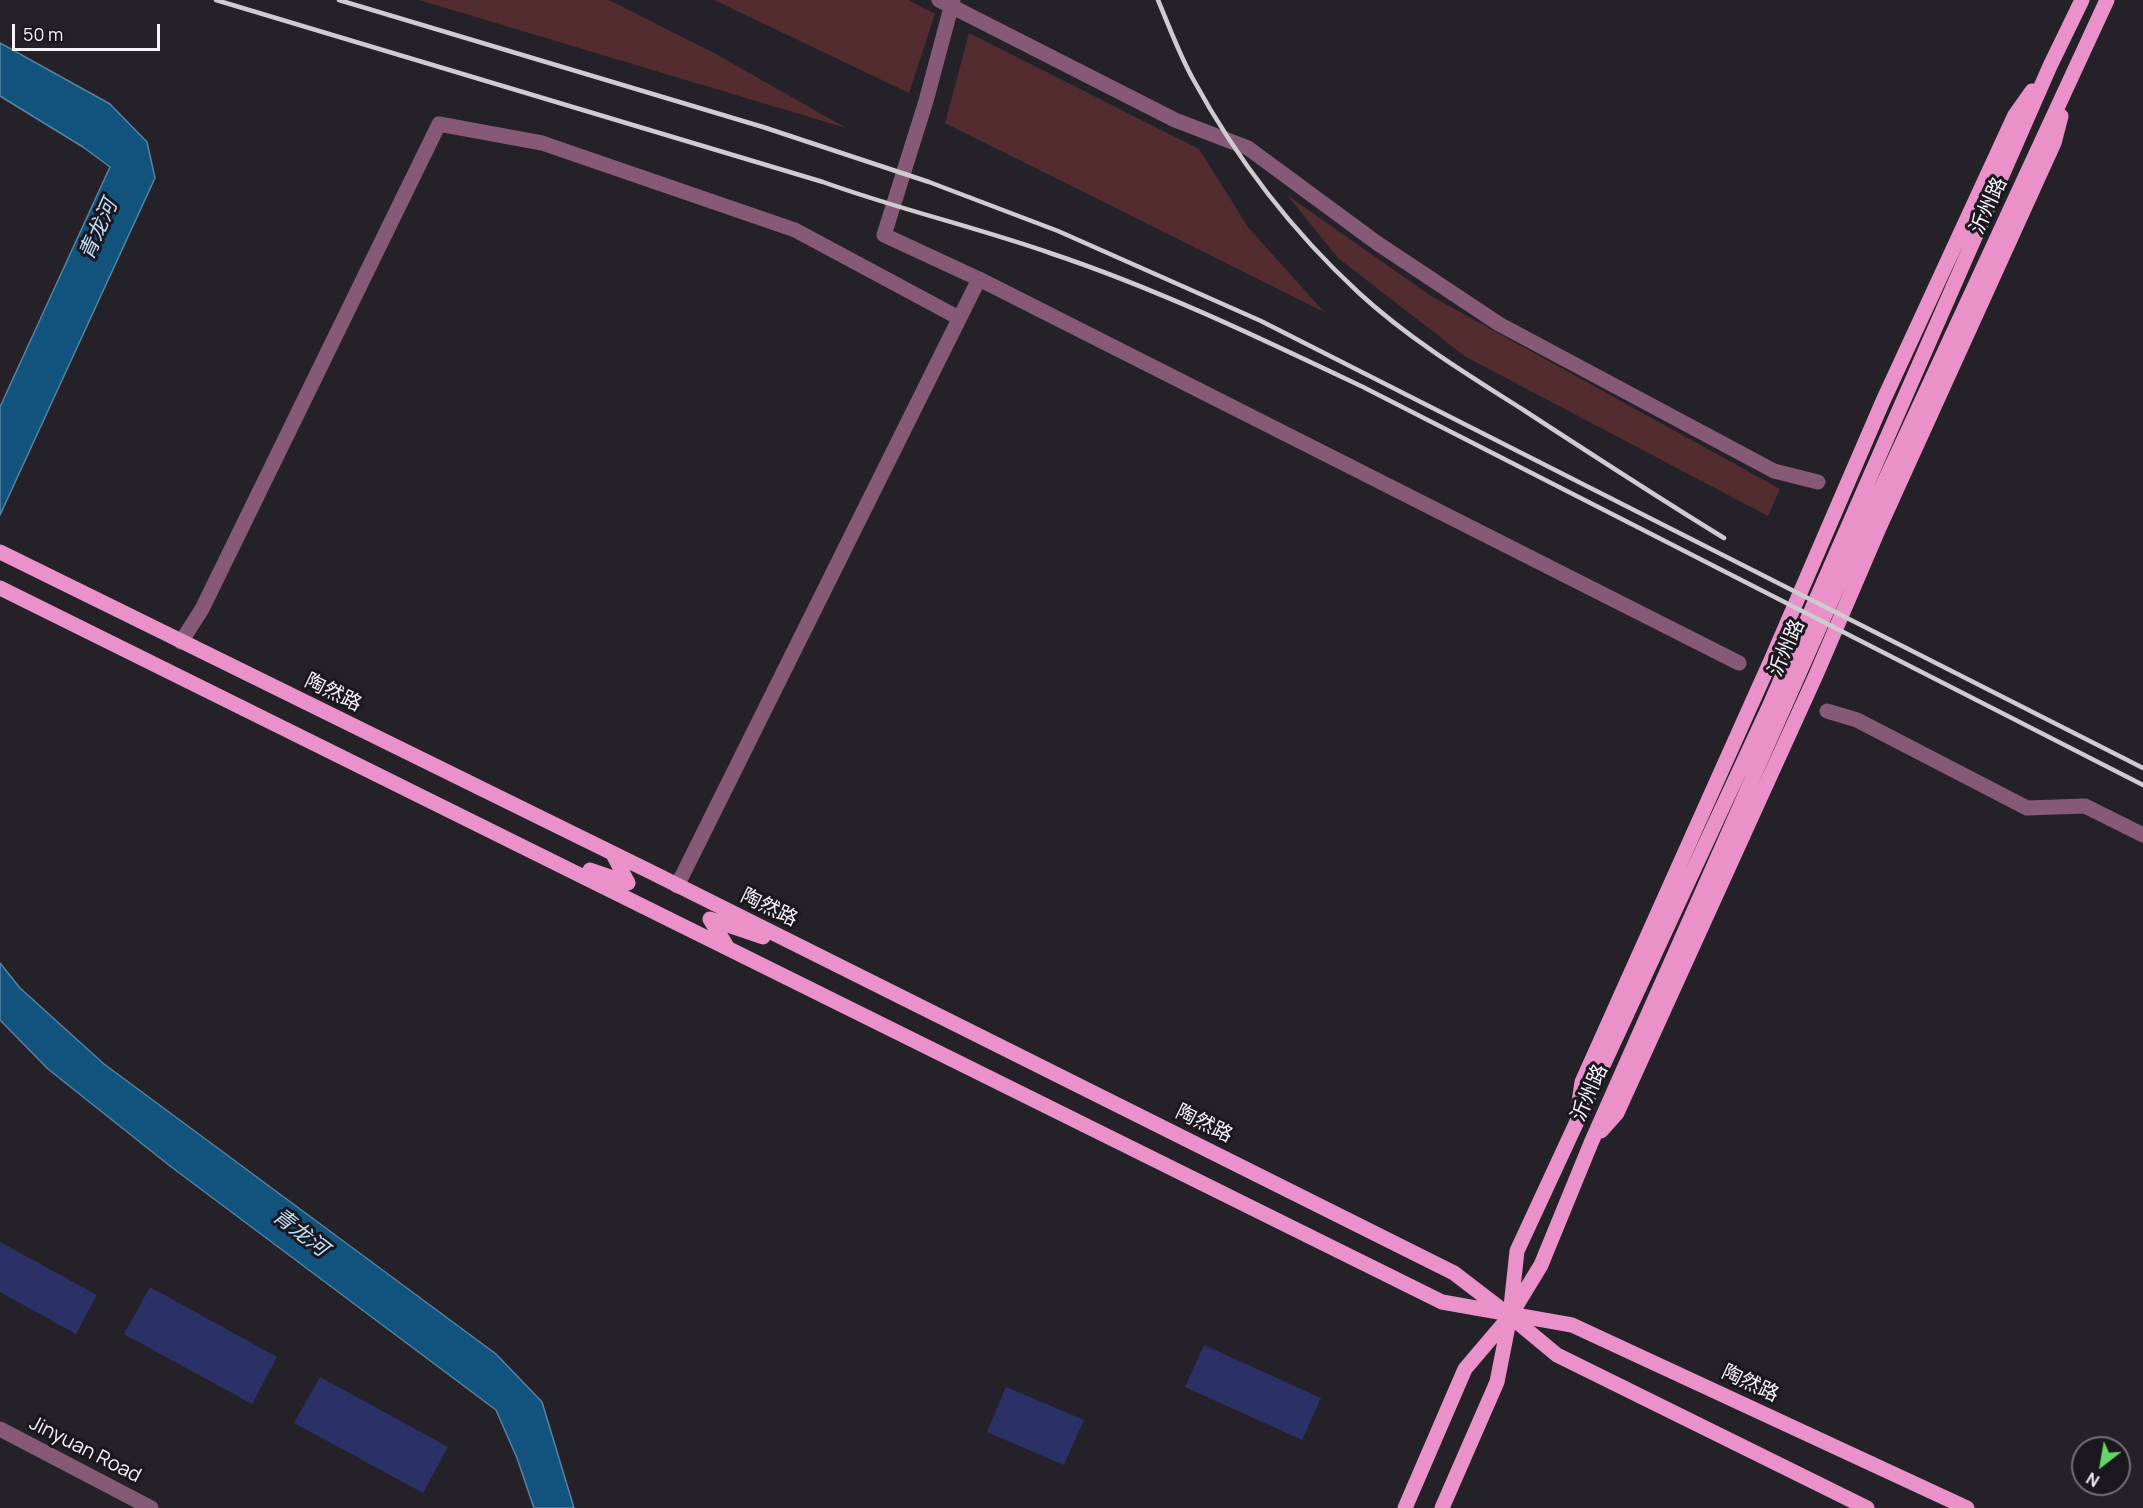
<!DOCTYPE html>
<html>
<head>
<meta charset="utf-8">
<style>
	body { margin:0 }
	#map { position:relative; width:2143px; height:1508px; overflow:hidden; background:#252128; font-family:Manrope,sans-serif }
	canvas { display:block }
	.north { position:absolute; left:2071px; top:1436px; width:60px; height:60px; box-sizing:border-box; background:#1b171f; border:2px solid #736f76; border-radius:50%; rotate:211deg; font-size:16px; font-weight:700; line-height:24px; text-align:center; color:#f6f4f9 }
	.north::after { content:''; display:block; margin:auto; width:21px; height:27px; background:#67d466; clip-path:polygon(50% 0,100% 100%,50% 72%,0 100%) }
	.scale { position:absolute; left:12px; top:24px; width:148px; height:27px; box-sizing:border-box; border:3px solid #f6f4f9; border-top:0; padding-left:8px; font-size:18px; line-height:21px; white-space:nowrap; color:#f6f4f9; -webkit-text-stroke:4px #1b171f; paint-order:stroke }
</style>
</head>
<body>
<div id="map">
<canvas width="2143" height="1508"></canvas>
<div class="north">N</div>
<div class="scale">50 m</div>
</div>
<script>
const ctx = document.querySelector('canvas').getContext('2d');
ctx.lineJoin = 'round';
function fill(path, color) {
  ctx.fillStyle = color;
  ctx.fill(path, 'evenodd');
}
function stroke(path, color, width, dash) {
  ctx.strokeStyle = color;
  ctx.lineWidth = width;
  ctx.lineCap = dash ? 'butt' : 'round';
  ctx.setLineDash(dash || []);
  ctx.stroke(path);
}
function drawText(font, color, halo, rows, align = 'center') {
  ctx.font = font + ' Manrope,"Noto Sans SC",sans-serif';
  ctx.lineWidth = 6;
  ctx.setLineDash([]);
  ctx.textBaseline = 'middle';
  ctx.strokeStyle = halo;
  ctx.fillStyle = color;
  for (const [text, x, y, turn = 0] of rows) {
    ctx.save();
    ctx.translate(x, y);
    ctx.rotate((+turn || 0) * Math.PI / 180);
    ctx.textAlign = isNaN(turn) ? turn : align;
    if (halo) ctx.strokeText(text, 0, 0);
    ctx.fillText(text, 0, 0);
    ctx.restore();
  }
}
const green = new Path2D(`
	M419,0h190l107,54 130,74z
	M714,0h194l27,14 -26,79z
	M969,33l230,116 49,78 76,85 -379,-189z
	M1287,195l144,101 349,193 -12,27 -302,-159 -128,-99z`);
const water = new Path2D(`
	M0,43l110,61 37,38 8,36 -155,337v-108l110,-240 -27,-20 -83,-51z
	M0,963l20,25 84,76 392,290 46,48 32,106h-40l-17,-50 -21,-48 -326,-244 -122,-97 -48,-49z`);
const building = new Path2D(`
	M0,1242l97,53 -21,39 -76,-42z
	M150,1287l127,70 -25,47 -128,-70z
	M1204,1345l117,53 -19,42 -117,-53z
	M320,1377l128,70 -25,46 -129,-70z
	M1006,1387l78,33 -20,45 -77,-33z`);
const minor = new Path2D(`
	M939,0l236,120 73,28 129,95 122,81 275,147 44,11
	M979,279l760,384
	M181,642l21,-33 237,-485 103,19 253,87 164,88
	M1827,711l30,9 170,88 58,-2 58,29
	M677,886l302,-607 -95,-44 42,-134 27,-101
	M0,1429l151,79`);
const major = new Path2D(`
	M0,552l653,321 801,400 56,43 47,39 310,153
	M0,588l1442,714 130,23 395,183
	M590,870l38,13 -15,-29
	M726,945l-16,-26 53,18
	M1578,1109l4,-27 190,-424 111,-257 132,-286 17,-24
	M1601,1131l16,-18 199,-438 63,-147 175,-385 7,-27
	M1405,1508l60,-139 45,-53 31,-51 50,-122 284,-641 232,-502
	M1442,1508l55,-126 13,-66 7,-65 252,-544 281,-641 32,-66`);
const rail = new Path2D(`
	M216,0l607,182c75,27 152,45 227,71 108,36 212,86 315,135l778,397
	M339,0l424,127 166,55 129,49 203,90 882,447
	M1158,0c11,26 21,54 35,79 43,79 100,153 166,214 50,46 109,82 166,118 66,43 132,86 199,127`);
const streetNames = [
	["沂州路",1989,206,-65],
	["沂州路",1787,648,-66],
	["陶然路",333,693,26],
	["陶然路",769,908,26],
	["沂州路",1590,1093,-66],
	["陶然路",1204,1124,26],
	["陶然路",1750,1384,25],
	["Jinyuan Road",85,1450,27]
];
const waterNames = [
	["青龙河",99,230,-66],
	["青龙河",300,1233,38]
];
fill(green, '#522c2f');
fill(water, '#11537c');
stroke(water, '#5683a2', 1.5);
fill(building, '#2b3166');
stroke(minor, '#865a76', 15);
stroke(major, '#eb91ca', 15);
stroke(rail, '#cecbd1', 4.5);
drawText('20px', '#f6f4f9', '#1b171f', streetNames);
drawText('italic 21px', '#c0e0fa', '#1b171f', waterNames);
</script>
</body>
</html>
